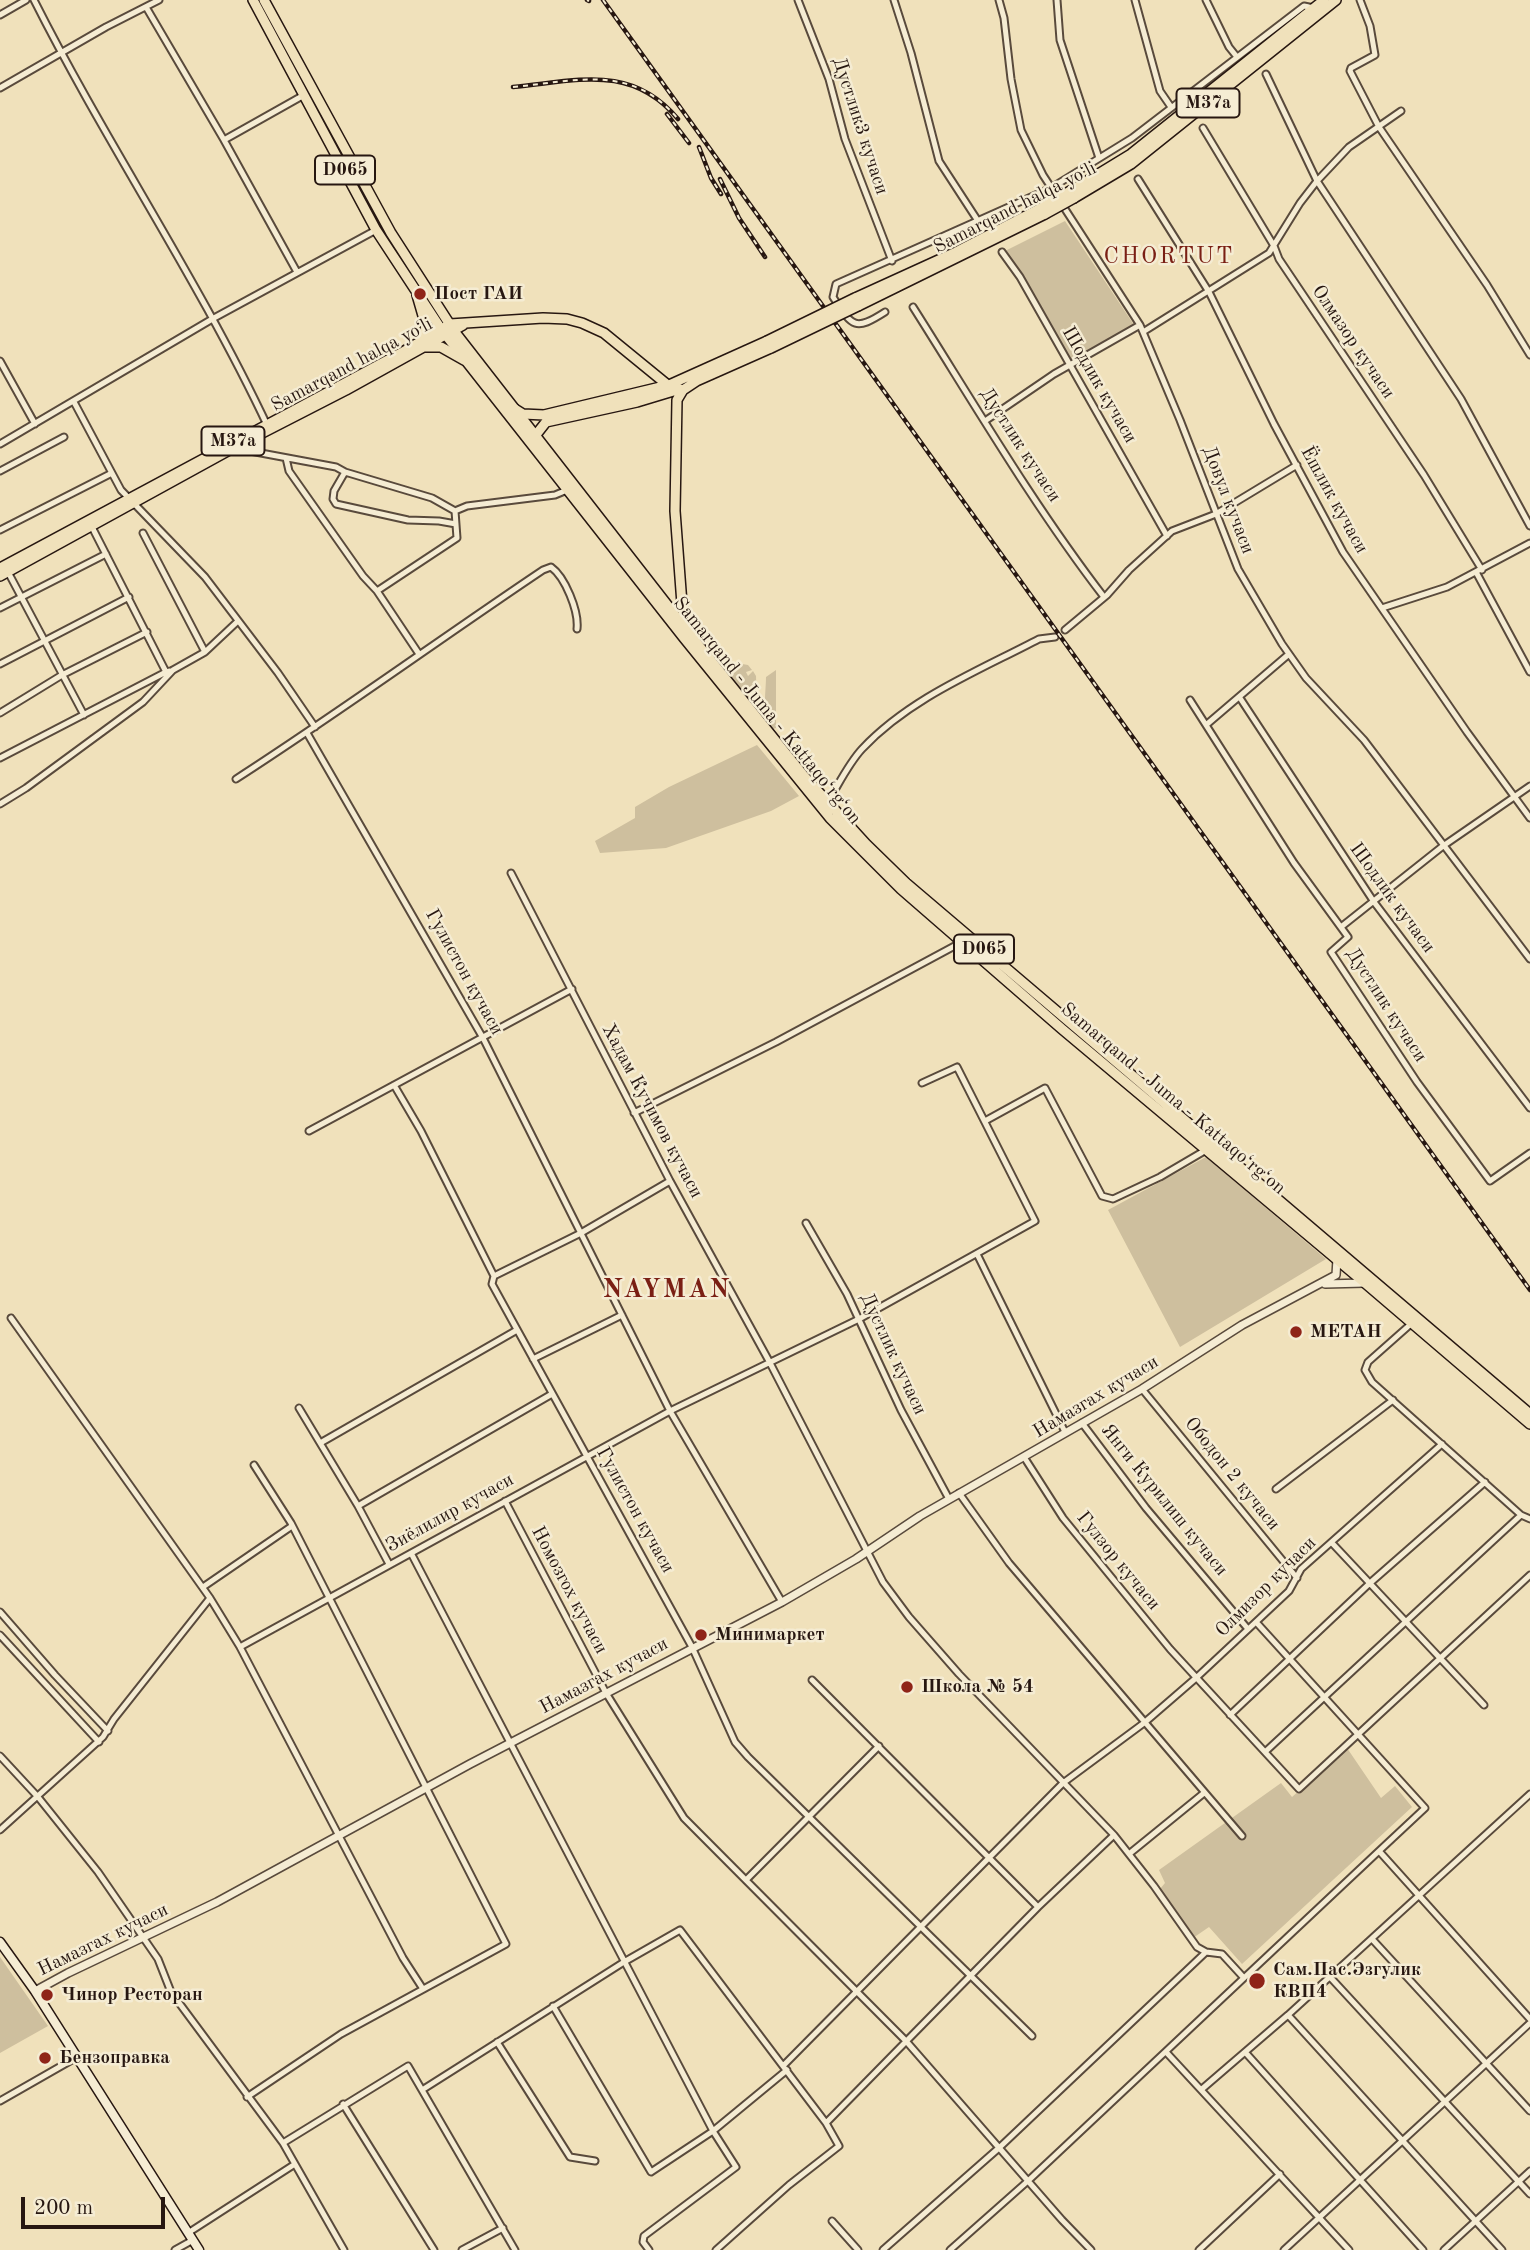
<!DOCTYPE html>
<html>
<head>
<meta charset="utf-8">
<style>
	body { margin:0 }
	#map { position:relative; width:1530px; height:2250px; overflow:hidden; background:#f0e1bb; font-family:"Old Standard TT",serif }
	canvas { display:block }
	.scale { position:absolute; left:21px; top:2197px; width:144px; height:32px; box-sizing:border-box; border:4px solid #271711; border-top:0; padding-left:9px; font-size:21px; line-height:24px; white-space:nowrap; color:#271711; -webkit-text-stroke:5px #f5ecd3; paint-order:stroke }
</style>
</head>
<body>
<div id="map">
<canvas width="1530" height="2250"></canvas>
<div class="scale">200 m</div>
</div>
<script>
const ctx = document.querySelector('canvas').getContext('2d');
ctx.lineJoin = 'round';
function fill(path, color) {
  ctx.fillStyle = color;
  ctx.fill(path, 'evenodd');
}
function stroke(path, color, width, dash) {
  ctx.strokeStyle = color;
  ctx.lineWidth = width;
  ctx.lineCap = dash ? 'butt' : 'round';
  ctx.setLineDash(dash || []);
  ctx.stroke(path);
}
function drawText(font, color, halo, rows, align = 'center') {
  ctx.font = font + ' "Old Standard TT",serif';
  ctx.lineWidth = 5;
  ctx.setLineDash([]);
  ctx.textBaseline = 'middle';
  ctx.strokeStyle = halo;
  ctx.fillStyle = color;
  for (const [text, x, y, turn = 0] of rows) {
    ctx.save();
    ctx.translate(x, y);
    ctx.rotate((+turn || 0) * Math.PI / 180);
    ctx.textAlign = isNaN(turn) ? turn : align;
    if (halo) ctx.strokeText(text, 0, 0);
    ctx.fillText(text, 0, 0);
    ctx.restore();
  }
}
const green = new Path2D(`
	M1065,221l69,104 -62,38 -67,-112z
	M719,660l29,5 4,5 -6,2 2,4 5,-5 3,5 1,34z
	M776,670v58l-3,1c-12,-12 -7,-36 -7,-52z
	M757,745l42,51 -28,15 -105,37 -66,5 -5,-12 40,-23v-11l34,-20z
	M1206,1157l120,102 -146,88 -72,-137z
	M1347,1748l34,50 14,-12 17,21 -170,157 -33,-37 -16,11 -33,-49 5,-6 -6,-13 122,-87 11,14z
	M0,1957l48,69 -48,27z`);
const minor = new Path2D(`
	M34,0c73,145 165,280 234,427
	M798,0l31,79 16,60 47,122
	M894,0l17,53 28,108 39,60
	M999,0l5,18 7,61 10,51 22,45 97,150 40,95 58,149 44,75 24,34 58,62 166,219
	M1057,0l3,40 39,118
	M1135,0l25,91 11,16
	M1206,0l23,47 8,10
	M1360,0l10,26 5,29 -24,13 -1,3 29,56 108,158 43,70
	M146,7l78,133 73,132
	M0,15l26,-15
	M1266,74l51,107 144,218 69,127
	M0,88l106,-61 53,-27
	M1203,128l71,118 5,13 145,216 58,95
	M224,140l80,-45
	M1138,179l71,113 65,132 69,128 124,180 63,86
	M1002,252l18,25 147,259
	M913,307c62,98 121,199 191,290
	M885,312c-31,20 -33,14 -52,-15l3,-13 215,-96 81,-50 172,-132 10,2
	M1143,332l126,-79 31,-50 17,-22 32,-34 52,-36
	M0,361l35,63
	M74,402l47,88 84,87 73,96 37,54
	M985,421l69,-47 86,-49
	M0,444l214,-126 162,-88
	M234,448l102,19 9,5 87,26 23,13
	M286,458l3,13 74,105 14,15 42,63
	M0,471l64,-34
	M345,472l-11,19 -1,8 3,5 72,16 31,1 17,3
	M92,527l74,145 4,-1
	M0,530l110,-56
	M143,533l62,119
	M8,572l76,143
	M1476,572l54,100
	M377,591l80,-53 -2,-27 12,-5 88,-11 12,-5
	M0,608l106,-54
	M1382,608l65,-21 83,-44
	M1065,630l42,-35 22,-25 43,-39 44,-17 81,-49
	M0,664l129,-67
	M1240,698l134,204 156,206
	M1190,700l104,163 54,74 -17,15 86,130 73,99 40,-28
	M0,713l62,-38 85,-43
	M1206,725l83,-71
	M307,733l176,305 187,373 112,191
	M0,758l166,-86
	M236,779c104,-67 204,-140 307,-209l8,-3c14,10 28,44 26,62
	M827,803c11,-17 21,-39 35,-54 48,-51 116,-78 177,-110l16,-2
	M0,804l26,-16 117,-86 30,-32 32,-18 33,-31
	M511,873l159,308 99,180 114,221 26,35 50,57 155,161 40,51 43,61 9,5 16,2 22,24
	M1341,927l102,-81 87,-60
	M394,1085l27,46 73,145
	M634,1113l142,-71 186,-100
	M985,1121l60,-33 57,108 11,3 47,-22 46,-27
	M309,1131l263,-142
	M806,1223l41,71 54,116 48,89
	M977,1254l88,178
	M494,1276l-2,8 200,363 43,95 13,15 284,279
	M494,1276l87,-43 89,-52
	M11,1318l199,280 30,49 163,311 20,31
	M1412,1323l-44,39 -3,8 7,12 149,133 9,4
	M533,1359l89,-44
	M1142,1389l155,189
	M299,1408l59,98 194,-112
	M1082,1423l64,85 102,121
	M322,1442l195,-112
	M1024,1457l39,61 107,131 129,140 231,-214
	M1276,1489l117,-89
	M959,1493l50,70 233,273
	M505,1501l101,192 78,125 222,223 156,179 29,30
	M358,1506l31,58
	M1332,1543l152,162
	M411,1553l302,578 23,36 -92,69 -1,6 6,8
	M203,1587l89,-61
	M0,1612l55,63 53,56
	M1256,1622l169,186 -46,43
	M0,1635l99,107
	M240,1647l430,-236 189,-92 176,-98 -78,-154 -35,16
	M812,1680l226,227
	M1230,1715l140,-132 115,-101
	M1265,1752l256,-237
	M0,1756l38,41 60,75 60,87 13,33 112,151 61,107
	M0,1830l103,-93 11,-18 96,-121
	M1129,1854l75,-61
	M746,1880l133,-134
	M1372,1939l158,172
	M1330,1977l200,217
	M553,2006l98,166 62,-41 74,-61
	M1288,2015l214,235
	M497,2042l73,115 25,4
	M1166,2052l183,198
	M1245,2052l178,198
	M783,2066l280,-283 81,-60 52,-45 93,-87 12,-22 141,-125
	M1202,2089l86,-74 242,-221
	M422,2090l202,-128 56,-32 146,193 13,23 -50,39 -73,65
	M247,2097l94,-63 165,-90 -215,-421 -37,-58
	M0,2101l77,-44
	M343,2104l91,146
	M826,2123l212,-216 76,-72
	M283,2143l125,-77 107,184
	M832,2221l26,29
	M188,2233l107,-69
	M175,2250l18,-10
	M462,2250l41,-22
	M883,2250l117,-103 206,-195
	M950,2250l79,-70 350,-329 151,168
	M1199,2250l81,-76
	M1284,2250l246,-227
	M1444,2250l86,-79`);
const tertiary = new Path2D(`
	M1325,1284l40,-1
	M35,1991l33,-18 149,-71 253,-138 312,-162 74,-43 64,-43 222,-127 100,-64 94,-50 1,-16`);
const secondary = new Path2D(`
	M0,1942l35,49 164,259`);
const primary = new Path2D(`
	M253,0l123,230 65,99 243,309 146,180 71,71 161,140 303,254 165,141
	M264,0l127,233 63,98 242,311 108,134 62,68 40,39 624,531`);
const trunk = new Path2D(`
	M1072,190l59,-36 193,-154
	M1074,198l57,-34 205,-164
	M417,295l9,31 -4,14
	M855,298l101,-46 85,-44
	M858,306l187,-92
	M426,347h15l23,13
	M692,383l79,-35
	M515,409l8,5 21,1 125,-30 98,-44
	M535,436l11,-14 91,-20 43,-13
	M0,568l401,-215 49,-29 93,-6 24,1 15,4 22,10 71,58
	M0,576l233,-128 113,-58 117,-65
	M696,642l-12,-26 -2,-12 -7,-93 2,-111 6,-10 15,-10`);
const rail = new Path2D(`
	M587,0l2,1
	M603,0l927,1290
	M513,87c64,-6 118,-24 165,32
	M667,114l22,29
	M699,147l12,31 10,16
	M720,179l19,39 26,39`);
const trunkBridge = new Path2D(`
	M1041,208l31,-18
	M1045,214l29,-16
	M767,341l88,-43
	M771,348l87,-42`);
const markers = [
	[420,294,7,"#8f2418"],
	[1296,1332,7,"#8f2418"],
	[701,1635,7,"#8f2418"],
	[907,1687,7,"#8f2418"],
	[1257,1981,9,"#8f2418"],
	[47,1995,7,"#8f2418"],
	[45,2058,7,"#8f2418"]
];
const shields = [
	[1208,103,63],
	[345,170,60],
	[233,441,63],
	[984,949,60]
];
const shieldNames = [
	["M37a",1208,103],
	["D065",345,170],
	["M37a",233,441],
	["D065",984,949]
];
const streetNames = [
	["Дустлик3 кучаси",860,126,72],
	["Samarqand halqa yoʻli",1015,208,-27],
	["Олмазор кучаси",1353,342,56],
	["Samarqand halqa yoʻli",352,365,-28],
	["Шодлик кучаси",1099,385,60],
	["Дустлик кучаси",1020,445,57],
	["Довул кучаси",1228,500,69],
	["Ёшлик кучаси",1334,500,61],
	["Samarqand - Juma - Kattaqo‘rg‘on",767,711,51],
	["Шодлик кучаси",1392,898,54],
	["Гулистон кучаси",464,972,61],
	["Дустлик кучаси",1386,1005,57],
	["Samarqand - Juma - Kattaqo‘rg‘on",1173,1099,40],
	["Хадам Кучимов кучаси",652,1111,62],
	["Дустлик кучаси",893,1354,65],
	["Намазгах кучаси",1096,1397,-31],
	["Ободон 2 кучаси",1232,1474,51],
	["Янги Курилиш кучаси",1164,1500,51],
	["Гулистон кучаси",635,1510,61],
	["Зиёлилир кучаси",450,1513,-29],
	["Гулзор кучаси",1118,1561,51],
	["Олмизор кучаси",1266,1587,-45],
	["Номозгох кучаси",569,1590,62],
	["Намазгах кучаси",604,1676,-28],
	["Намазгах кучаси",103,1940,-26]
];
const poiNames = [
	["Пост ГАИ",434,294],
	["МЕТАН",1310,1332],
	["Минимаркет",715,1635],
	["Школа № 54",921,1687],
	["Сам.Пас.Эзгулик",1273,1970],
	["КВП4",1273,1992],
	["Чинор Ресторан",61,1995],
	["Бензоправка",59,2058]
];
const quarterNames = [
	["CHORTUT",1169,257]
];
const districtNames = [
	["NAYMAN",667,1290]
];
fill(green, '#cebf9e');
stroke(minor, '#594a3c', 9);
stroke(tertiary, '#594a3c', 10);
stroke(secondary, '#271711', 11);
stroke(primary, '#271711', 12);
stroke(trunk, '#271711', 12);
stroke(minor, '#f5ecd3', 5);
stroke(tertiary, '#f5ecd3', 7);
stroke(secondary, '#f5ecd3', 8);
stroke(primary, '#f0e1bb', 9);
stroke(trunk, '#f0e1bb', 9);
stroke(rail, '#271711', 4.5);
stroke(rail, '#f5ecd3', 2, [5]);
stroke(trunkBridge, '#271711', 12, []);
stroke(trunkBridge, '#f0e1bb', 9);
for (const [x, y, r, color] of markers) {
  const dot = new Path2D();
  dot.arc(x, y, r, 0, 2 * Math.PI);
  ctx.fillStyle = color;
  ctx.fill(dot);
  stroke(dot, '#f5ecd3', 2.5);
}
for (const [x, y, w] of shields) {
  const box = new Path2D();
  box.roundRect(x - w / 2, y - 14.5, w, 29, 5);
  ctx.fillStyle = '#f5ecd3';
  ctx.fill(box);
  stroke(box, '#271711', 2);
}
drawText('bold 18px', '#271711', null, shieldNames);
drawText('19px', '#271711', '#f5ecd3', streetNames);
drawText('bold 19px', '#271711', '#f5ecd3', poiNames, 'left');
ctx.letterSpacing = '2px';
drawText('23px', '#7a1f14', '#f5ecd3', quarterNames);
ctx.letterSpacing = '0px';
ctx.letterSpacing = '2px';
drawText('bold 26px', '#7a1f14', '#f5ecd3', districtNames);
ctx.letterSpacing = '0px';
</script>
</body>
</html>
